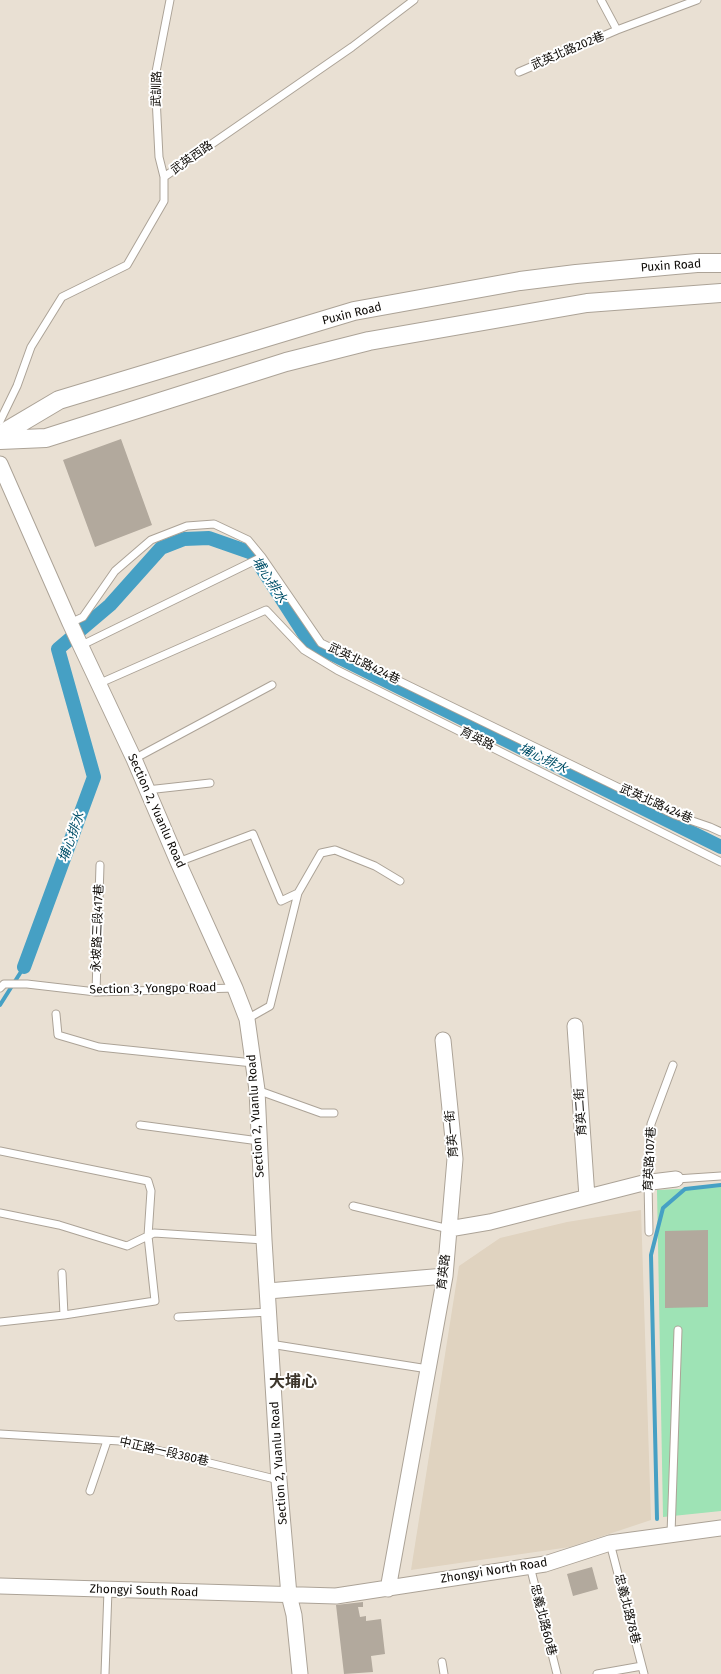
<!DOCTYPE html>
<html>
<head>
<meta charset="utf-8">
<style>
	body { margin:0 }
	canvas { display:block; background:#e9e0d3 }
</style>
</head>
<body>
<canvas width="721" height="1674"></canvas>
<script>
const ctx = document.querySelector('canvas').getContext('2d');
ctx.lineJoin = 'round';
function fill(path, color) {
  ctx.fillStyle = color;
  ctx.fill(path, 'evenodd');
}
function stroke(path, color, width, dash) {
  ctx.strokeStyle = color;
  ctx.lineWidth = width;
  ctx.lineCap = dash ? 'butt' : 'round';
  ctx.setLineDash(dash || []);
  ctx.stroke(path);
}
function drawText(font, color, halo, rows, align = 'center') {
  ctx.font = font + ' "Fira Sans","Noto Sans TC",sans-serif';
  ctx.lineWidth = 4;
  ctx.setLineDash([]);
  ctx.textBaseline = 'middle';
  ctx.strokeStyle = halo;
  ctx.fillStyle = color;
  for (const [text, x, y, turn = 0] of rows) {
    ctx.save();
    ctx.translate(x, y);
    ctx.rotate((+turn || 0) * Math.PI / 180);
    ctx.textAlign = isNaN(turn) ? turn : align;
    if (halo) ctx.strokeText(text, 0, 0);
    ctx.fillText(text, 0, 0);
    ctx.restore();
  }
}
const built = new Path2D(`
	M641,1210l10,310 -81,27 -159,23 48,-304 41,-28 67,-16z`);
const green = new Path2D(`
	M721,1187v324l-58,6 -6,-327z`);
const stream = new Path2D(`
	M0,1005l24,-38
	M657,1519l-6,-264 12,-47 22,-19 36,-4`);
const canal = new Path2D(`
	M24,967l70,-190 -36,-128 52,-44 51,-57 23,-9 25,-1 43,15 58,90 411,204`);
const building = new Path2D(`
	M121,439l31,86 -57,22 -32,-87z
	M708,1230v77l-43,1v-77z
	M592,1567l6,22 -25,7 -6,-22z
	M363,1602v5h-5l2,10 6,-1v5l15,-2 4,35 -14,2 2,16 -29,2 -8,-69z`);
const service = new Path2D(`
	M601,0l16,30 80,-30
	M519,72l98,-42
	M164,177l-5,-20 -4,-80 15,-77
	M0,421l17,-35 14,-39 31,-50 65,-32 37,-64v-24l188,-130 62,-47
	M70,623l13,-6 32,-46 36,-31 36,-14 27,-2 34,16 14,17 59,86 354,172 35,12 11,5
	M80,646l182,-89
	M98,684l168,-74 38,40 33,20 384,192
	M134,759l138,-74
	M147,790l63,-7
	M178,862l75,-28 28,67 17,-8
	M0,988l4,-4h23l69,8 139,-4
	M96,992l4,-127
	M56,1014l2,21 41,12 154,16
	M247,1019l23,-13 28,-113 23,-40 14,-3 40,16 25,15
	M257,1090l64,23h13
	M140,1125l119,16
	M0,1151l148,30 3,10 -3,45 7,65 -91,14 -2,-42
	M676,1179l45,-3
	M353,1206l96,23
	M0,1213l59,12 68,21 27,-13 110,7
	M649,1232l-1,-50 3,-58 22,-59
	M178,1317l91,-5
	M0,1322l64,-7
	M270,1344l158,25
	M0,1434l120,7 159,39
	M90,1491l17,-50
	M671,1534l7,-204
	M610,1543l34,131
	M530,1566l27,108
	M442,1662l2,12
	M105,1674l3,-84
	M597,1674l45,-8`);
const minor = new Path2D(`
	M0,464l70,159 64,136 44,103 57,126 12,31 10,71 7,150 15,240 10,115 5,20 6,59
	M575,1026l12,171
	M449,1229l41,-7 153,-39 33,-4
	M268,1291l177,-15
	M0,1586l336,10 209,-32 65,-21 111,-15
	M388,1589l57,-313 10,-117 -12,-119`);
const tertiary = new Path2D(`
	M0,435l59,-35 295,-89 166,-30 56,-7 121,-11h24
	M0,440l46,-2 240,-76 83,-21 218,-38 134,-10`);
const streetNames = [
	["武英北路202巷",568,51,-23],
	["武訓路",157,89,-89],
	["武英西路",192,158,-35],
	["Puxin Road",671,266,-4],
	["Puxin Road",352,314,-14],
	["武英北路424巷",364,664,26],
	["育英路",477,739,26],
	["武英北路424巷",656,804,24],
	["Section 2, Yuanlu Road",156,811,66],
	["永坡路三段417巷",98,928,-88],
	["Section 3, Yongpo Road",153,989,-1],
	["育英二街",581,1112,-94],
	["Section 2, Yuanlu Road",256,1116,-94],
	["育英一街",452,1134,-95],
	["育英路107巷",650,1159,-87],
	["育英路",444,1272,-83],
	["中正路一段380巷",164,1452,13],
	["Section 2, Yuanlu Road",279,1463,-94],
	["Zhongyi North Road",494,1571,-9],
	["Zhongyi South Road",144,1591,2],
	["忠義北路78巷",627,1609,76],
	["忠義北路60巷",543,1620,76]
];
const waterNames = [
	["埔心排水",269,580,57],
	["埔心排水",543,759,26],
	["埔心排水",72,837,-70]
];
const districtNames = [
	["大埔心",293,1383]
];
fill(built, '#e0d3c0');
fill(green, '#9ee3b5');
stroke(stream, '#46a0c4', 4);
stroke(canal, '#46a0c4', 14);
fill(building, '#b2a99d');
stroke(service, '#aca397', 9);
stroke(minor, '#aca397', 17);
stroke(tertiary, '#aca397', 20);
stroke(service, '#fff', 7);
stroke(minor, '#fff', 15);
stroke(tertiary, '#fff', 18);
drawText('12px', '#0e0b07', '#fff', streetNames);
drawText('italic 13px', '#004f68', '#fff', waterNames);
drawText('bold 16px', '#3d362c', '#fff', districtNames);
</script>
</body>
</html>
